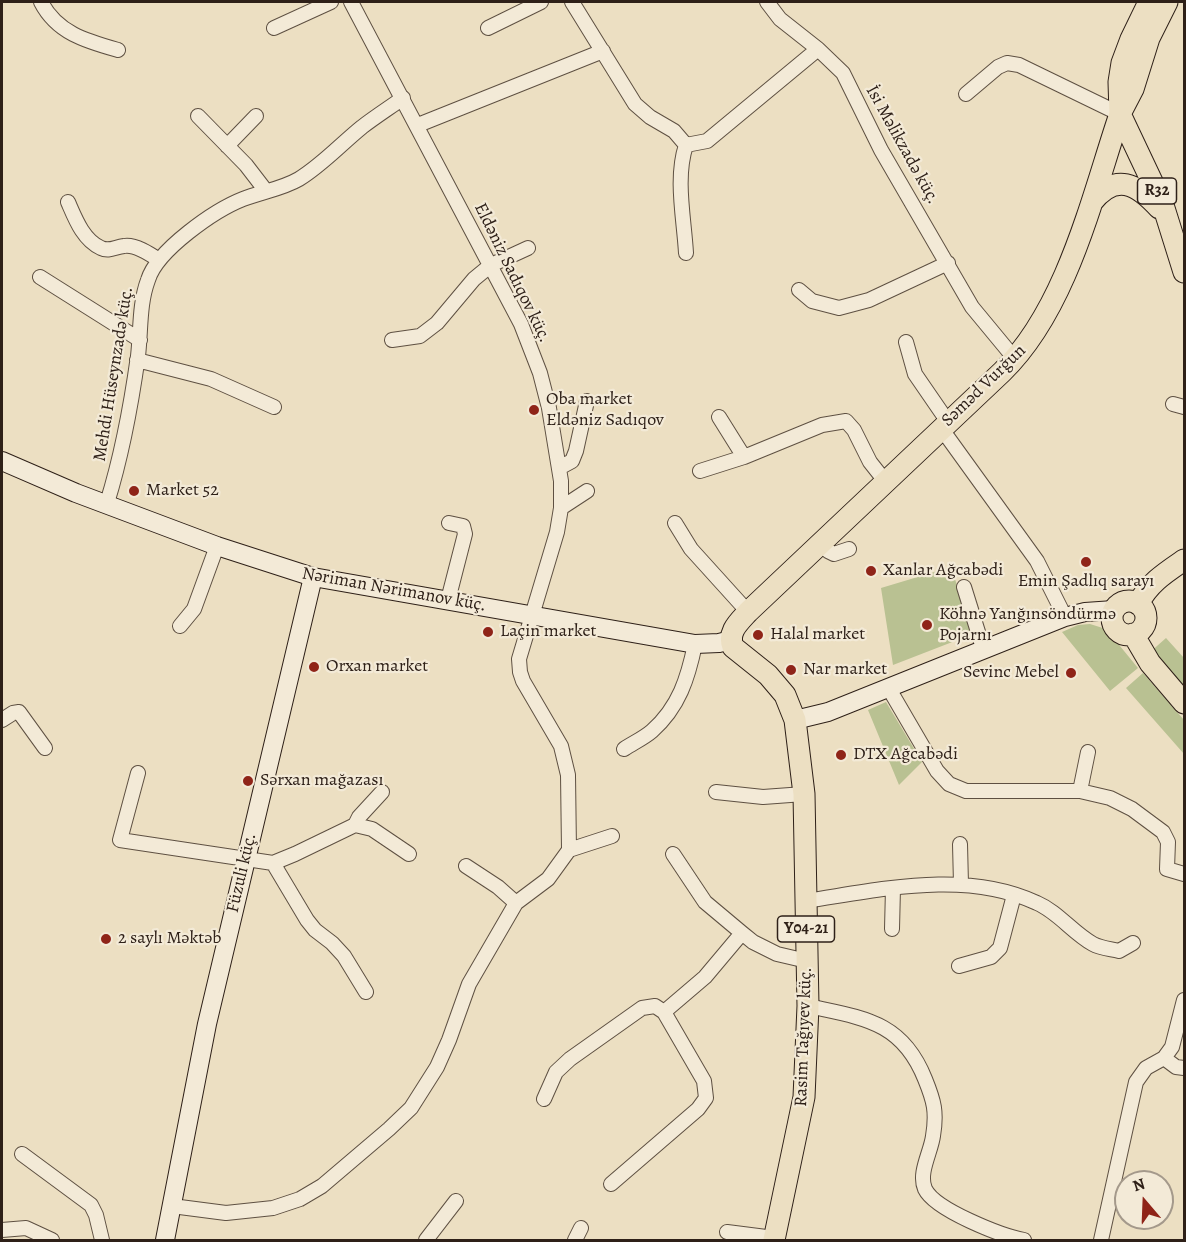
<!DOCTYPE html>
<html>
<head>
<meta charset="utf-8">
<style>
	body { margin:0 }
	#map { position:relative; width:1186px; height:1242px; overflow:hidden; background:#ecdfc2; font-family:Alegreya,serif }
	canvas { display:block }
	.frame { position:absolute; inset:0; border:3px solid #2e2018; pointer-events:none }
	.north { position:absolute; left:1114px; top:1170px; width:60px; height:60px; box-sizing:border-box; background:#f3ead7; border:2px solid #a4998b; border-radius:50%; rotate:341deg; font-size:16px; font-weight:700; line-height:24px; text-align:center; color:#2e2018 }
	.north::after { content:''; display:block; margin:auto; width:21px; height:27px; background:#8f2418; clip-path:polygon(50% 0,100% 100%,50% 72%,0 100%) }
</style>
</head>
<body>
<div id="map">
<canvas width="1186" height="1242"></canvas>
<div class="frame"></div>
<div class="north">N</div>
</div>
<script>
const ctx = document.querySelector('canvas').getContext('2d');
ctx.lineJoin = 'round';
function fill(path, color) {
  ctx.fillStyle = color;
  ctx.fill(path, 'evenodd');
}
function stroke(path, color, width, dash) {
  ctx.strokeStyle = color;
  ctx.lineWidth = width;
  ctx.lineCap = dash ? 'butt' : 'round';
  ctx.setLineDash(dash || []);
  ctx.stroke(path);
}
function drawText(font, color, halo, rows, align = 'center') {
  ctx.font = font + ' Alegreya,serif';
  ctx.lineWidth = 4.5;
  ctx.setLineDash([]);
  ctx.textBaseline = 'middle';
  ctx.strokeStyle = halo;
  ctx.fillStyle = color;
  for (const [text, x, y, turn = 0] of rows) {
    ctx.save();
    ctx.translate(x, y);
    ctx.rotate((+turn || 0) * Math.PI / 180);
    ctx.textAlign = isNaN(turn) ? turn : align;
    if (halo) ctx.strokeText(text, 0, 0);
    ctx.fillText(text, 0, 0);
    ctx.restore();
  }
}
const green = new Path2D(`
	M951,567l22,67 -80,31 -12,-77z
	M1090,624l16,5 32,39 -28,23 -48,-59 16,-7z
	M1166,638l18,20v35l-36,-39z
	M1143,673l41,47v34l-58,-66z
	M886,702l36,60 -23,23 -31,-75z`);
const street = new Path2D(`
	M41,2c16,31 45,39 77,48
	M572,2l63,102 15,13 24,14 12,14 21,-4 111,-92
	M767,2l13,17 38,30 25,24 38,77 91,157 43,52
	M274,28l57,-26
	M488,28l53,-26
	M966,94l32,-27 9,-4 12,2 101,49
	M198,116l48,49 20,26
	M418,125l185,-74
	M227,146l29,-30
	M68,202c7,16 15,38 33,46 8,4 14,-1 23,-2 11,-2 26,8 35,14
	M686,253c-2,-35 -11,-75 0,-108
	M40,277l100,63
	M799,290l13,11 27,7 30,-8 79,-37
	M392,340l28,-4 17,-13 37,-44 17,-14 37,-17
	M906,342l9,32 33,48
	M137,360l74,19 63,28
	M1173,404l11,3
	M719,417l25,40
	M941,428l96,133 28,56
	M559,468l13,-7 4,-10 11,-50
	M700,471l44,-14 78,-32 24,-4 8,9 16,32 15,19
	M107,503c15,-48 24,-97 31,-147 3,-25 1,-52 10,-76 9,-30 67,-70 95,-81 18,-7 39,-10 56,-20 23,-14 42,-35 63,-52 13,-10 27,-19 41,-29
	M561,508l26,-17
	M675,523l16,26 57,63
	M821,543l7,8 6,3 15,-5
	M964,587l19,61
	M448,600l17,-66 -2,-8 -14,-3
	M180,626l14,-17 23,-63
	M888,687l49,84 12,13 17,7h114l30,7 22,11 31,23 5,10 -1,27 17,5
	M2,720l11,-7 6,-1 26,36
	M624,749c9,-6 20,-11 28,-18 27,-24 36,-53 43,-87
	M138,773l-18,67 153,23 22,-9 60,-29 4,-8 23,-25
	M1080,791l8,-39
	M716,792l47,5 41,-3
	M355,825l17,4 37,25
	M960,844l1,40
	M569,850l43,-14
	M673,854l32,48 37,31 11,9 24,12 30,7
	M273,863l34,57 8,10 17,13 12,13 22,36
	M466,866l32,21 18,16
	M805,901c75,-11 160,-32 232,2 21,9 36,30 56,41 7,4 18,5 26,7l14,-8
	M892,929l1,-41
	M959,966l32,-9 9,-9 14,-53
	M808,1006c55,12 94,15 117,73 9,22 12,33 8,57 -2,16 -15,37 -8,53 10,21 77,47 99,51
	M664,1012l41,-35 37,-44
	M1164,1058l12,9 8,1
	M544,1099l12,-27 14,-13 72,-51 13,-2 9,6 40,69 2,17 -8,11 -87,75
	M22,1154l69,51 5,10 6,25
	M172,1206l54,7 47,-5 27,-9 22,-13 67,-57 22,-21 26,-41 12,-27 20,-56 47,-81 32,-24 21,-29 -1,-75 -7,-29 -38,-65 -3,-9 -1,-13 38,-127 4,-24v-27l-12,-73 -9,-35 -19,-49 -170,-322
	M2,1230l24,-2 26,12
	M727,1232l47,6
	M426,1240l30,-39
	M575,1240l6,-12
	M1101,1240l35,-158 10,-14 18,-10 8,-11 12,-47`);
const secondary = new Path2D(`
	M2,461l74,32 141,53 96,31 382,67 24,-1 12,-3
	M795,720l33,-8 237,-95 20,-5 29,-2
	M165,1240l42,-216 106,-447`);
const primary = new Path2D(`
	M1149,2l-18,37 -9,24 -3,19 1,32 43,91 21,67
	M1092,202c24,-30 45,-18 67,6
	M1112 618a17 17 0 1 1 34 0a17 17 0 1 1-34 0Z
	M1138,604c11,-21 27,-31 46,-44
	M1133,634l17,29 34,40
	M774,1240l30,-143 4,-91 -4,-212 -9,-74 -10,-25 -17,-20 -35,-28c-6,-15 6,-25 15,-35l254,-240c65,-63 90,-175 118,-258l13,-25 16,-51 18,-36`);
const markers = [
	[534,410,6,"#8f2418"],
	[134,491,6,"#8f2418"],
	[1086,562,6,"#8f2418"],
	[871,571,6,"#8f2418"],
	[927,625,6,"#8f2418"],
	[488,632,6,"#8f2418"],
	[758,635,6,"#8f2418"],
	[314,667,6,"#8f2418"],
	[791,670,6,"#8f2418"],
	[1071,673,6,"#8f2418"],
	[841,755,6,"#8f2418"],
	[248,781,6,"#8f2418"],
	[106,939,6,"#8f2418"]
];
const shields = [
	[1157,191,39],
	[806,929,57]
];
const shieldNames = [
	["R32",1157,191],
	["Y04-21",806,929]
];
const streetNames = [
	["İsi Məlikzadə küç.",902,145,61],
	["Eldəniz Sadıqov küç.",512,273,64],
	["Mehdi Hüseynzadə küç.",114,374,-81],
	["Səməd Vurğun",984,386,-44],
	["Nəriman Nərimanov küç.",394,590,10],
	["Füzuli küç.",242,873,-77],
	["Rasim Tağıyev küç.",804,1037,-88]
];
const poiNames = [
	["Oba market",546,400],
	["Eldəniz Sadıqov",546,421],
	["Market 52",146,491],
	["Xanlar Ağcabədi",883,571],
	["Emin Şadlıq sarayı",1086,582,"center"],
	["Köhnə Yanğınsöndürmə",939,615],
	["Pojarnı",939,636],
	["Laçin market",500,632],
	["Halal market",770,635],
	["Orxan market",326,667],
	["Nar market",803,670],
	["Sevinc Mebel",1059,673,"right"],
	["DTX Ağcabədi",853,755],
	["Sərxan mağazası",260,781],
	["2 saylı Məktəb",118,939]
];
fill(green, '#b9c192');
stroke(street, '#5e5042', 16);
stroke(secondary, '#2e2018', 20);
stroke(primary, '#2e2018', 23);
stroke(street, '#f3ead7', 14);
stroke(secondary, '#f3ead7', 18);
stroke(primary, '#ecdfc2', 21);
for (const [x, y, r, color] of markers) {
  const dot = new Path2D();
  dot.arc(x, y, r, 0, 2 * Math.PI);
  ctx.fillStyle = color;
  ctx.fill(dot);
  stroke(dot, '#f3ead7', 2);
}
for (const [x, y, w] of shields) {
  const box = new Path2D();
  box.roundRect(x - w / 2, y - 13, w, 26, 4.5);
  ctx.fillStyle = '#f3ead7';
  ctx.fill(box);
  stroke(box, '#2e2018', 1.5);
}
drawText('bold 16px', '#2e2018', null, shieldNames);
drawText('18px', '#2e2018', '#f3ead7', streetNames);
drawText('18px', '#2e2018', '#f3ead7', poiNames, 'left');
</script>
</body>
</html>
